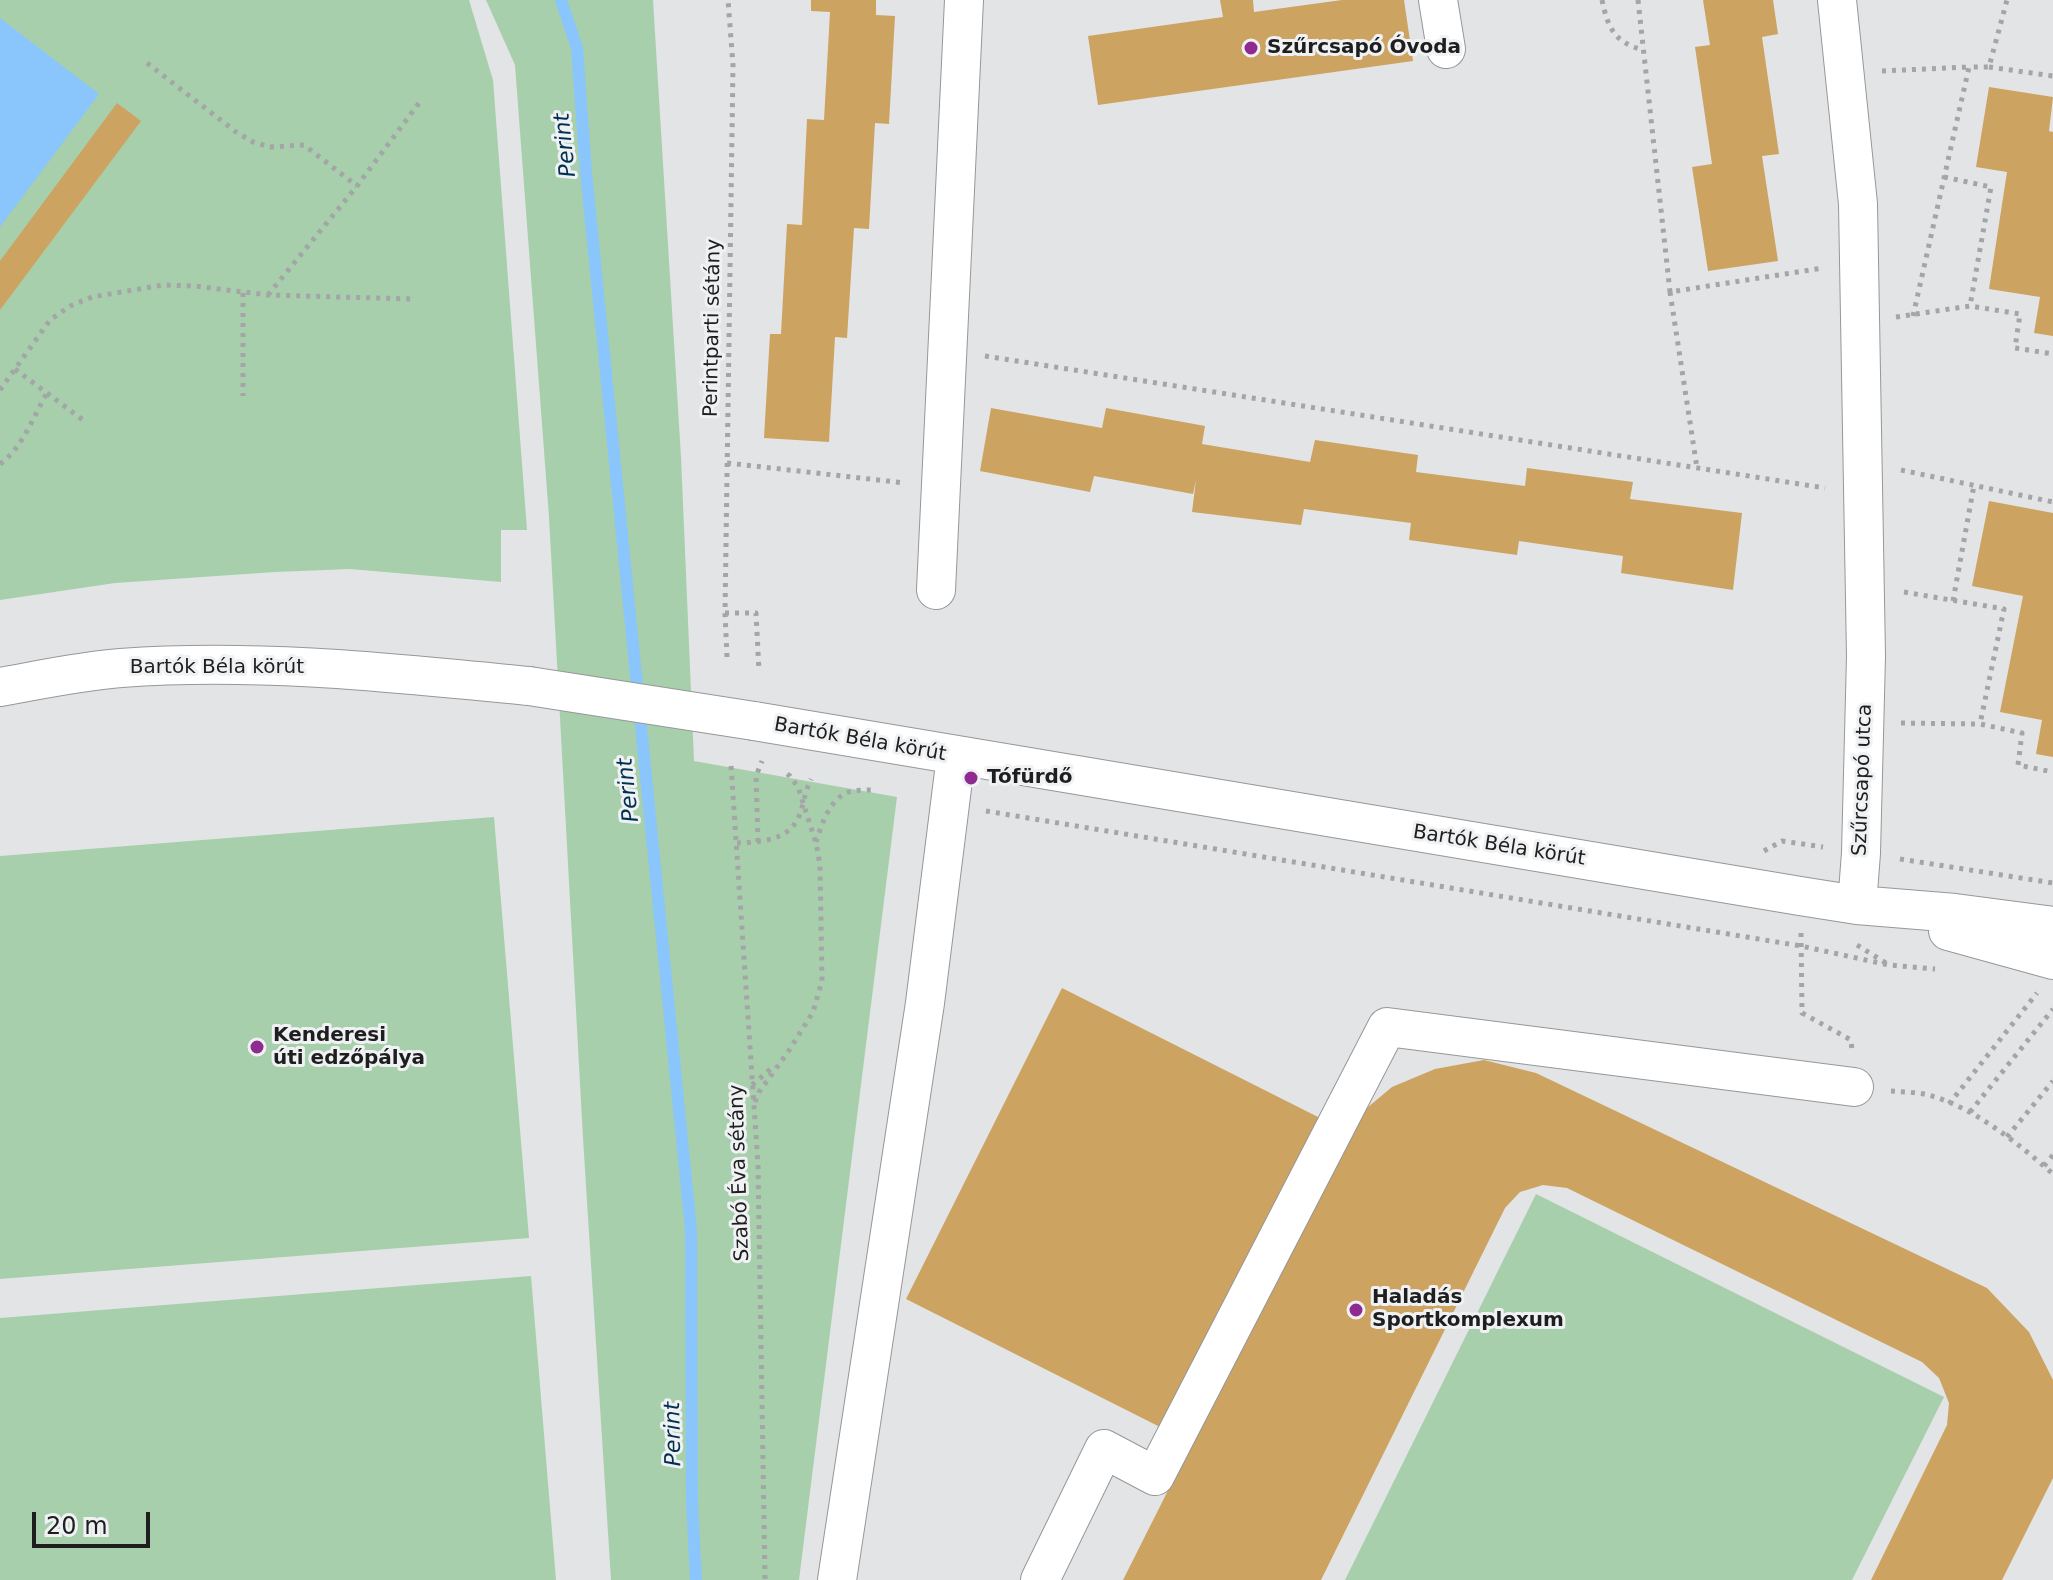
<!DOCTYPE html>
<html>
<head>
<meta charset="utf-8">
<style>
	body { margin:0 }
	#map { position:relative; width:2053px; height:1580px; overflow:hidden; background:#e2e4e6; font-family:"DejaVu Sans",sans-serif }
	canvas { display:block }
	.scale { position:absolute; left:32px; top:1512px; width:118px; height:36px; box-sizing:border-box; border:4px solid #1e1e1f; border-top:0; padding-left:10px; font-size:24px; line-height:28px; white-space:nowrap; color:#1e1e1f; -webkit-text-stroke:6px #eff1f3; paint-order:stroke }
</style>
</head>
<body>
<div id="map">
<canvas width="2053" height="1580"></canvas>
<div class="scale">20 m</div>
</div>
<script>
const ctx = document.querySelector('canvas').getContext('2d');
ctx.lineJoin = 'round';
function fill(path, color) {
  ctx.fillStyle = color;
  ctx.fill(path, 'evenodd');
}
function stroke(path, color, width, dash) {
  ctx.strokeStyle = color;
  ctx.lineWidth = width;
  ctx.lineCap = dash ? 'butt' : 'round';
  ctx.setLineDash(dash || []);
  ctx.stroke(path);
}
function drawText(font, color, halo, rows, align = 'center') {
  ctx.font = font + ' "DejaVu Sans",sans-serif';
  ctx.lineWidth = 6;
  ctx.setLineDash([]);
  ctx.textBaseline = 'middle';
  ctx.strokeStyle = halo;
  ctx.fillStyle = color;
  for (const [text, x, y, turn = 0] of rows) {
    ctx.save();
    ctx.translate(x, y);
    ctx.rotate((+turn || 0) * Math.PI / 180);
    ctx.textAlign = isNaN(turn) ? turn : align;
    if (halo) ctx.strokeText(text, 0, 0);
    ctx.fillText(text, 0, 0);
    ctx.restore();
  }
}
const green = new Path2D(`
	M0,0h469l24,80 34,450h-26v52l-151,-13 -75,3 -160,11 -115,17z
	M486,0h167l28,457 13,304 203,36 -98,783h-188l-28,-442 -34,-621 -34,-452z
	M494,817l35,421 -529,41v-423z
	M1536,1194l408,203 -92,183h-507z
	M531,1276l25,304h-556v-262z`);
const water = new Path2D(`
	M0,18l99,76 -99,133z`);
const stream = new Path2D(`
	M561,0l16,48 9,124 105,1058 1,273 4,77`);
const building = new Path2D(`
	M811,0h65v15l19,1 -6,108 -14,-1 -6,106 -15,-1 -7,110 -12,-1 -6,105 -65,-4 6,-104h11l6,-110 15,1 5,-106 17,1 6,-108 -19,-1z
	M1220,0h33l1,12 88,-12h62l9,61 -315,44 -10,-69 135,-19z
	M1703,0h70l5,34 -16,3 17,117 -17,2 16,105 -70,10 -16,-104 20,-3 -17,-117 15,-2z
	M1989,87l64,10 -4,34 4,1v204l-19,-3 6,-36 -51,-8 18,-117 -31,-5z
	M117,103l24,18 -141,189v-49z
	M991,408l111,20 4,-20 99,18 -3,18 108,18 5,-22 103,15 -2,17 109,14 2,-18 106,14 -3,17 112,14 -9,77 -112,-17 2,-17 -104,-15 -2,14 -108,-15 2,-17 -107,-14 -3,16 -109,-13 4,-32 -3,14 -99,-18 -4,16 -110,-21z
	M1989,501l64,12v244l-17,-3 6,-34 -42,-8 23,-116 -51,-10z
	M1062,988l258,130 -156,311 -258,-130z
	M1484,1060l52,13 451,215 42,44 24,48v98l-51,102h-131l76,-155 2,-22 -10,-25 -17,-16 -355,-174 -24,-3 -23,7 -15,16 -184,372h-198l232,-462 37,-31 43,-18z`);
const path = new Path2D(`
	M1602,0c6,28 12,42 41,50
	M1638,0l32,292 153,-24
	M147,63l89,69 17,10 17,5 34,-2 53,41
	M1989,67l64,9
	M1882,71l87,-4
	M1944,177l47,10 -21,119
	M1670,292l27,176
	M243,293v103
	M268,295l89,-109 62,-83
	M1913,316l56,-249h20l18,-67
	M1896,317l74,-11 50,8 -5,34 38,6
	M985,356l840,132
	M15,369l72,54
	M0,390l50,-70 20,-14 22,-9 71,-12 31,1 74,9 145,4
	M727,463l178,20
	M0,464c23,-17 33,-47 47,-71
	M1901,470l152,32
	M1904,592l100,17 -24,115 42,9 -4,32 35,7
	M1953,601l21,-116
	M725,613h31l3,58
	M727,657l-2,-44 8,-548 -5,-65
	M1901,723l79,1
	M731,766l27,399 7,415
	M986,811l815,135 88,19 46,4
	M758,842l-2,-66 6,-15
	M816,842c6,-18 14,-46 36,-51 6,-1 13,-1 19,-1
	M737,843c23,-1 52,-2 62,-27 5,-12 6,-25 12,-37
	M1764,851l18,-10 41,6
	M1900,859l153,24
	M1801,933l1,80 49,27 1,10
	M1857,945l29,18
	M752,1085l21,-18
	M1891,1091c12,1 25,1 37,4 44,11 91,49 125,79
	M755,1102l4,-10 29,-40 25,-40 9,-31 -2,-116 -4,-22 -18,-56 -8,-11 -7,-5
	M1949,1104l88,-111
	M1970,1112l83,-103
	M2007,1137l46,-56
	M2044,1166l9,-11`);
const minor = new Path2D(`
	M1438,0l8,49
	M1837,0l21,204 8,452 -5,197 -4,52
	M936,590l28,-590
	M0,687c40,-7 80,-16 121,-19 136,-10 273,5 408,18
	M754,721l1046,175 57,9 98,8 98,13
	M1948,931l105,29
	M837,1580l88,-577 31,-247
	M1040,1580l64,-131 51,27 232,-449 467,60`);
const minorBridge = new Path2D(`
	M529,686l225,35`);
const markers = [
	[1251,48,8,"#8f2a91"],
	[971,778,8,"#8f2a91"],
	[257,1047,8,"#8f2a91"],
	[1356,1310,8,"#8f2a91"]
];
const poiNames = [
	["Szűrcsapó Óvoda",1267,48],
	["Tófürdő",987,778],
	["Kenderesi",273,1036],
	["úti edzőpálya",273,1059],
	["Haladás",1372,1298],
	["Sportkomplexum",1372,1321]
];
const streetNames = [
	["Perintparti sétány",713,328,-89],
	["Bartók Béla körút",217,668],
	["Bartók Béla körút",860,740,10],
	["Szűrcsapó utca",1863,780,-88],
	["Bartók Béla körút",1499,846,9],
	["Szabó Éva sétány",740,1173,-92]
];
const waterNames = [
	["Perint",566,145,-96],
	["Perint",629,790,-96],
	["Perint",674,1434,-91]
];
fill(green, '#a7cfac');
fill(water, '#8ac6fb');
stroke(stream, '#8ac6fb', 12);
fill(building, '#cda361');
stroke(minor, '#969799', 40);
stroke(path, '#a4a5a7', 5, [4, 6]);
stroke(minor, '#fff', 38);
stroke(minorBridge, '#969799', 40, []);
stroke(minorBridge, '#fff', 38);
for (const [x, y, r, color] of markers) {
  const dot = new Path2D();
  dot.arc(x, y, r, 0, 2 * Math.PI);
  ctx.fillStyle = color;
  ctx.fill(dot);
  stroke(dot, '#eff1f3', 3);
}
drawText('bold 20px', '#1e1e1f', '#eff1f3', poiNames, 'left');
drawText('20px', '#1e1e1f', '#eff1f3', streetNames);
drawText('italic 22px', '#003051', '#eff1f3', waterNames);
</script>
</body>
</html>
